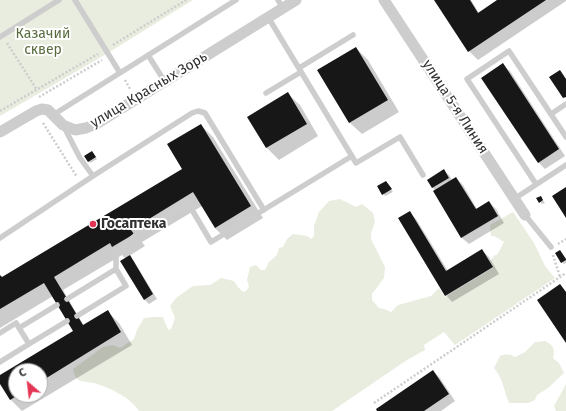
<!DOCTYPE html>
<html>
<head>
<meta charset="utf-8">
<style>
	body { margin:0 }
	#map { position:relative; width:566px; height:411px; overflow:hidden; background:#fff; font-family:"Fira Sans",sans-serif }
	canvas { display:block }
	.north { position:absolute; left:8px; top:363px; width:40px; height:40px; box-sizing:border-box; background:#fff; border:1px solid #acacac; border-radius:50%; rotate:332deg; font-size:11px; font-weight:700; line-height:16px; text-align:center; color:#303030 }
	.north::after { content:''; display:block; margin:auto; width:14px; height:18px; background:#e33654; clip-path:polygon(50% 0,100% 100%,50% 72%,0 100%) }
</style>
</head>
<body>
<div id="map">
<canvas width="566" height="411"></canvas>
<div class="north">С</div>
</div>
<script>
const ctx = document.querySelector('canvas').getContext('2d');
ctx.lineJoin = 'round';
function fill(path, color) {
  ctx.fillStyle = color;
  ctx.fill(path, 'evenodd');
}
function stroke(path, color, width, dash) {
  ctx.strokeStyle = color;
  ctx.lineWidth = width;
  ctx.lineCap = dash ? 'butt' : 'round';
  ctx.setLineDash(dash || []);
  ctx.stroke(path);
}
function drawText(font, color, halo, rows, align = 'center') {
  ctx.font = font + ' "Fira Sans",sans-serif';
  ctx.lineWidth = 4;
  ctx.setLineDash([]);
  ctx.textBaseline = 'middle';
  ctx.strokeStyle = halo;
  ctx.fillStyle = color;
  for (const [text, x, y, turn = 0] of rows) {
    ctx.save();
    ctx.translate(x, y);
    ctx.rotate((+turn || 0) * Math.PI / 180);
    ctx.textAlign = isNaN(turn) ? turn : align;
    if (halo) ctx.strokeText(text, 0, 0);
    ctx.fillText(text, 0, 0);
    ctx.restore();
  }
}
const green = new Path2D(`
	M0,0h193l-85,53 -108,63z
	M340,199l16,8 6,-3 11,9 2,9 -4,11v6l14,28 -1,11 -12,16v6l7,8 5,1 7,3 7,-7 33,-9 8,-8 6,9 48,-29 -3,-7 5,-6h2l7,-13 -10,-6h-3l-1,-11 23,-13 21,31 11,23 10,12 -100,67 -11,-13 -20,13 1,5 -18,10 -75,51h-193c-9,-14 -29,-23 -45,-28 -4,-1 -11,-1 -15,-3 -4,-2 -5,-7 -6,-11l30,-22 10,-2 7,3 14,-9 3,-9 7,-12 10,-1h9l4,10 2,3 2,-1 4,-11 -5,-12 6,-8 17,-12 17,-1 11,-7 13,3 4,6 5,5 3,-1 3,-4 -2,-7 3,-13 6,-2 5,5h4l4,-8 8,-7 2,-7 4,-1 4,-8 6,-5 14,2 4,3 3,-3v-10l5,-14 10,-11z
	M545,341c9,5 10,7 8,17l6,5 5,10 -16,15 -11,7 -2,5 -7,3h-19c-6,-15 -5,-22 -15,-35l6,-12c6,-2 10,-2 15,1l10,-5 10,-10z
	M566,384v27h-10l-2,-5z`);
const shadow = new Path2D(`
	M435,0h36l8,13 20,-13h67v1l-88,59 -9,-9z
	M356,48l12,12 31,52 -37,22 -12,-11 -31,-52z
	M503,65l7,6 55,85 -20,13 -6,-6z
	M288,94l12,11 18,31 -39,24 -12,-12 -18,-30z
	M201,125l12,12 50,81 -36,22 -12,-12 -13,-22 -60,36 3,4 -16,10 5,5 23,38 -8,5 -5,-5 -18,-40 -4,-4 -59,35 21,36 23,-15 12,12 13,22 -110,66 -12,-12 -10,-17v-6l74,-45 -21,-35 -53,32v-52l2,2 181,-109zM16,371h24v24h-24z
	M92,152l5,7 -7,4 -1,-2z
	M444,171l5,4 3,5 4,-2 7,7 14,24 12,-7 7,7 8,14 -35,21 -7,-6 -28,-47h1l-7,-11z
	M386,182l7,10 -8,4 -6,-9z
	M538,199h4l3,4 -3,1z
	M409,212l7,7 32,52 34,-21 7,7 10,17 -47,28 -6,-7z
	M566,259v4l-2,1 -2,-2z
	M433,371l7,7 15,23 -14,10h-63z`);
const building = new Path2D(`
	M434,0h36l8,13 19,-13h49l-78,52z
	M356,47l32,53 -39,23 -32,-53z
	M503,63l56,86 -21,14 -57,-85z
	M560,70l6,9v18l-3,1 -14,-21z
	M288,92l19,32 -41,24 -19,-31z
	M201,124l50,82 -36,22 -22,-36 -62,38 3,4 -22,13 -2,-4 -56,34 29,48 25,-15 13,22 -81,50v-11h-24v24h2l-8,5 -10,-16v-9l73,-44 -29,-48 -44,26v-34l2,2 180,-108 -15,-25z
	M92,151l4,6 -8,5 -4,-6z
	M444,169l5,9 -17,10 -5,-8z
	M456,177l20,32 13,-8 9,15 -37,22 -28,-47z
	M386,181l6,8 -10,6 -5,-9z
	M566,187v31l-14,-22z
	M541,196l2,4 -4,3 -3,-5z
	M410,211l36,60 36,-22 11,18 -48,29 -47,-78z
	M560,250l6,9v1l-5,3 -6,-10z
	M130,255l23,39 -9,6 -24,-39z
	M560,284l6,8v51l-29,-43z
	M433,370l16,24 -25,17h-47l-1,-2z`);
const path = new Path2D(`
	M7,43l30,47
	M113,45l73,-45
	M125,80l5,9
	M39,97l63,-37
	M0,111l98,-57
	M43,123l34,54
	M558,244l8,-5
	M553,255l7,22
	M374,403l192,-130`);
const service = new Path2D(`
	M75,0l45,73
	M278,0l5,8
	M268,17l88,146 44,-26 23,38
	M0,37l59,-37
	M148,55l17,27
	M299,68l54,-33
	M266,93l35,-21
	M551,114l15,-10
	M53,115l183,-115
	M64,127l16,31 13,18 99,-63 6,-2 7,2 59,97
	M536,184l-69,-105 42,-28 57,86
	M514,199l52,-34
	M525,215l26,32
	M0,238l93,-62
	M116,269v-16l22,-20 50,-30 23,39 141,-86
	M67,299l49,-30 10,17 -49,30
	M19,328l38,-23
	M0,333l16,-10 13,21 38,-23
	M0,362l29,-18`);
const minor = new Path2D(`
	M384,0l141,215
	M0,132l36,-21 6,-2 6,1 15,15 12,5 11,-2 10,-4 200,-124`);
const markers = [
	[93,224,4,"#e33654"]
];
const parkNames = [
	["Казачий",43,34],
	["сквер",43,50]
];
const streetNames = [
	["улица Красных Зорь",149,90,-31],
	["улица 5-я Линия",455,107,57]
];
const poiNames = [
	["Госаптека",101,224]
];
fill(green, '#e8eddf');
fill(shadow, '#0003');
fill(building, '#171717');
stroke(path, '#cdcdcd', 2.5, [2, 2]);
stroke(service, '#cdcdcd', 5.5);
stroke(minor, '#cdcdcd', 11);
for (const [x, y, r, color] of markers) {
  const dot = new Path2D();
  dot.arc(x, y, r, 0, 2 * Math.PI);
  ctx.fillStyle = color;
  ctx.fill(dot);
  stroke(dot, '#fff', 1.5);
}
drawText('14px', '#586c3e', '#fff', parkNames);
drawText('14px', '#303030', '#fff', streetNames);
drawText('bold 14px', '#303030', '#fff', poiNames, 'left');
</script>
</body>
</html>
